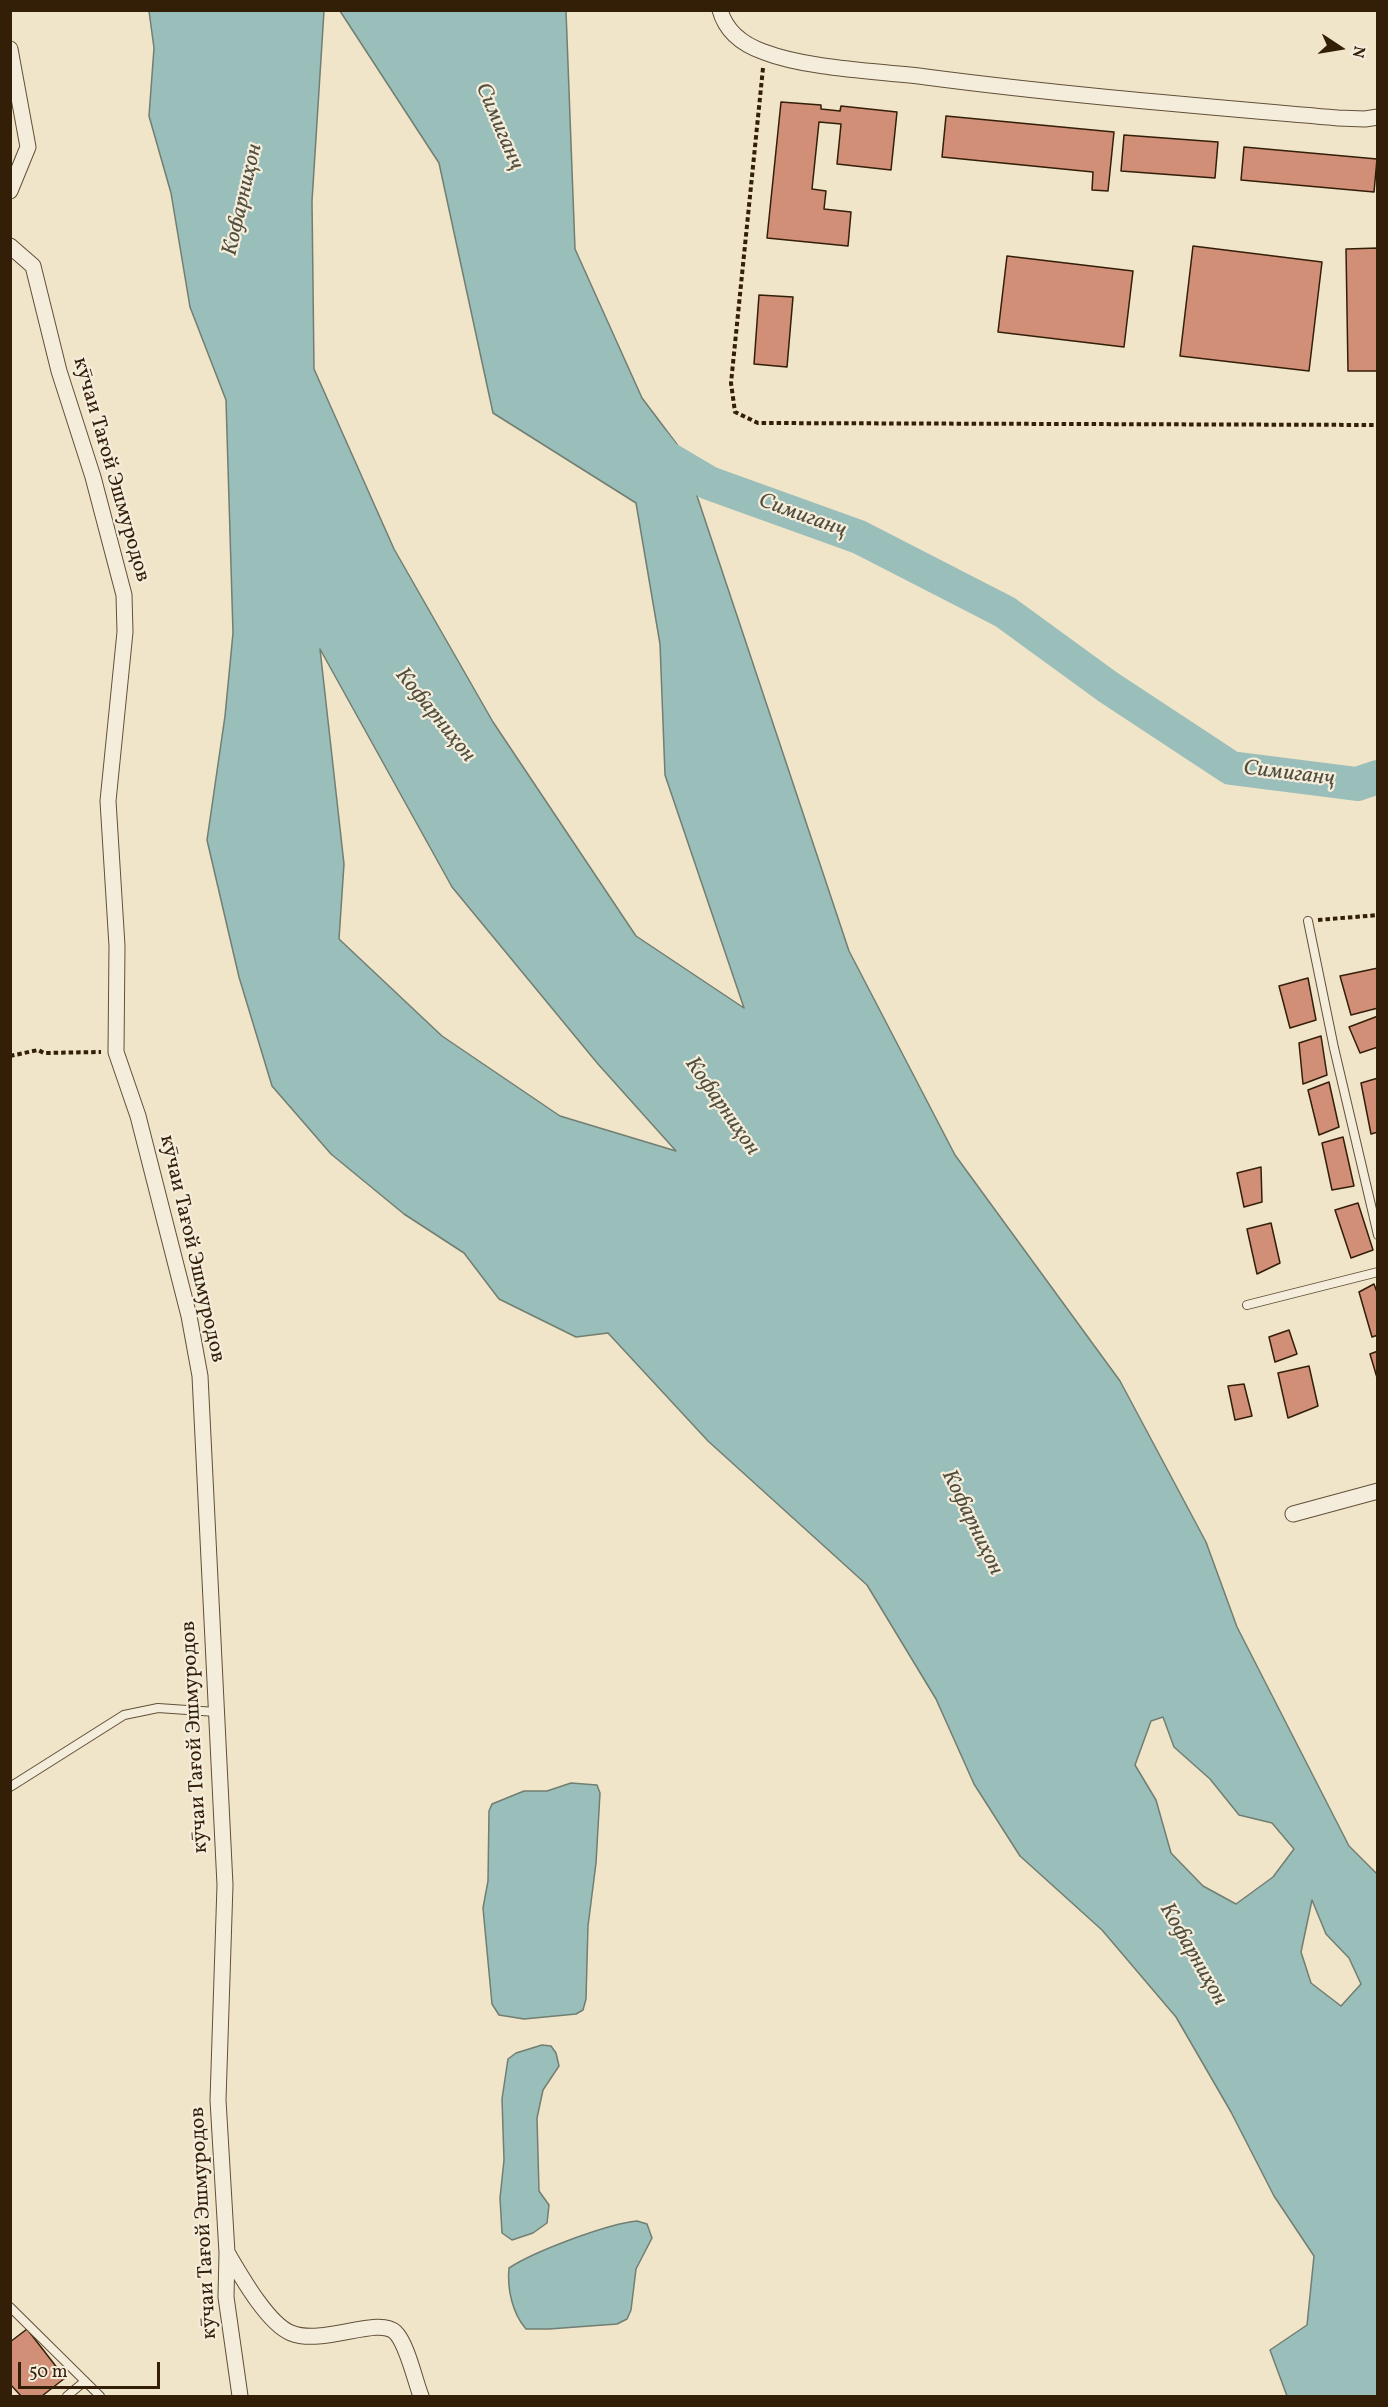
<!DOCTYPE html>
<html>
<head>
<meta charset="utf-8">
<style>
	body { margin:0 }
	#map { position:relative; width:1388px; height:2407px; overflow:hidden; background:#f0e4c9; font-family:Vollkorn,serif }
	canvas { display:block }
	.frame { position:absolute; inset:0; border:12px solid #331e08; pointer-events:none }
	.north { position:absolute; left:1310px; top:18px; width:60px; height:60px; -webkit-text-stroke:4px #f5eddc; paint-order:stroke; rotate:102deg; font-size:16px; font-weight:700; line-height:24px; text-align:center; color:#331e08 }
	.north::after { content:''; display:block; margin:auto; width:21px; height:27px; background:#331e08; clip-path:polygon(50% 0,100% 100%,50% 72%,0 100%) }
	.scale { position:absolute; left:18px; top:2362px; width:142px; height:27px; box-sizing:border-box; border:3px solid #331e08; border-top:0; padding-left:8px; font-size:18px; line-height:21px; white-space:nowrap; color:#331e08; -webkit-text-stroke:4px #f5eddc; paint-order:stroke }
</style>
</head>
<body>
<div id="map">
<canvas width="1388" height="2407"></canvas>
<div class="frame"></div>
<div class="north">N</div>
<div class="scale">50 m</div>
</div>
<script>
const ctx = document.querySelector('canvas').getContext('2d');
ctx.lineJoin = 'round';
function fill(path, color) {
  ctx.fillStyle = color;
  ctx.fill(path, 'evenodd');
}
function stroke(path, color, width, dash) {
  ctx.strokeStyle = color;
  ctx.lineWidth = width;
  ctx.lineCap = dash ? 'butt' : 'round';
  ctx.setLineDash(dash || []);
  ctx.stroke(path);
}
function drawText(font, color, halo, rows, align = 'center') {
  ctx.font = font + ' Vollkorn,serif';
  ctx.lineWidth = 4.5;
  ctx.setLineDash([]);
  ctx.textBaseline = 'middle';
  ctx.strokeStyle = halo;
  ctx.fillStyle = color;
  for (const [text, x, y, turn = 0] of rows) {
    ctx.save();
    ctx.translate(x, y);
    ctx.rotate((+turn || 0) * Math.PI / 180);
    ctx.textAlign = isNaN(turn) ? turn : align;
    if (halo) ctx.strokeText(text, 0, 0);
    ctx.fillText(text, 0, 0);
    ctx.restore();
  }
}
const water = new Path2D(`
	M149,11h175l-12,190 2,168 80,180 99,173 143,214 108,72 -79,-233 -5,-131 -24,-141 -143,-90 -54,-250 -99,-152h226l9,238 67,149 40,53 167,500 106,204 165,226 86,161 31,85 112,219 28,28v522h-90l-17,-46 37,-25 7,-69 -40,-60 -43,-84 -55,-95 -74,-87 -82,-74 -46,-72 -38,-85 -69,-114 -159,-144 -100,-108 -32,4 -77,-38 -35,-46 -60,-39 -73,-60 -59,-68 -33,-109 -32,-137 18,-124 8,-83 -7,-233 -36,-93 -19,-114 -22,-77 5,-68zM320,649l132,238 146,177 78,87 -116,-35 -118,-80 -103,-97 5,-75zM1163,1717l11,30 36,32 29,36 33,8 22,26 -21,28 -37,27 -33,-18 -32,-33 -15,-53 -21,-35 16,-44zM1312,1900l14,34 23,24 12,26 -20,22 -30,-23 -10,-31z
	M571,1783l26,2 3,8 -4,70 -8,63 -2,73 -3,11 -7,4 -52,5 -25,-4 -7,-11 -9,-96 5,-27 1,-70 3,-7 32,-13h23z
	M542,2045l9,1 5,7 3,13 -16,24 -6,28 2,73 10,14 -2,18 -14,10 -21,7 -10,-7 -2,-35 4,-38 -2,-61 6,-40 8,-6z
	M637,2221l10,3 5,14 -16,31 -5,41 -4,9 -10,5 -68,5h-23c-14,-16 -19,-41 -17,-61 26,-17 98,-44 128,-47z`);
const river = new Path2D(`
	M654,443l11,14 44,26 150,54 146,75 103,75 123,81 126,16 21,-7`);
const building = new Path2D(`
	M781,102l40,3v4l19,2 1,-5 56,6 -6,58 -54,-6 4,-40 -22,-2 -7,67 14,2 -2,18 27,3 -3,34 -81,-8z
	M946,116l168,16 -6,59 -16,-1 1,-18 -151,-15z
	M1124,135l94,7 -3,36 -94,-7z
	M1244,147l133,12 -3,33 -133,-12z
	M1193,246l129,16 -13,109 -129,-15z
	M1378,248v123h-30l-2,-122z
	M1007,256l126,15 -9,76 -126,-15z
	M759,295l34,2 -6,70 -33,-3z
	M1378,968v40l-27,7 -11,-39z
	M1308,978l8,42 -26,8 -11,-42z
	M1378,1016v31l-18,6 -11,-26z
	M1321,1036l6,39 -24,9 -4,-41z
	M1378,1078v54l-7,2 -10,-51z
	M1329,1082l10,45 -20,8 -11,-45z
	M1343,1137l11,49 -22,4 -10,-47z
	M1261,1167l1,35 -18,5 -7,-34z
	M1358,1203l15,47 -22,8 -16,-48z
	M1271,1223l9,40 -23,11 -10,-45z
	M1374,1284l4,11v40l-6,2 -13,-45z
	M1289,1330l8,24 -22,8 -6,-25z
	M1378,1351v30l-8,-27z
	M1309,1366l9,40 -30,12 -10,-45z
	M1244,1384l8,32 -17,4 -7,-34z
	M27,2329l38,49 -23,18h-21l-11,-12v-42z`);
const path = new Path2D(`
	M763,68l-32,315 4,29 23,11 620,2
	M1318,920l60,-5
	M10,1056l28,-6 6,3 57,-1`);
const lane = new Path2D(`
	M1308,921l26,127 44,187
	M1247,1305l131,-33
	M10,1787l114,-72 34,-7 58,4
	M10,2307l90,89
	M67,2396l18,-15`);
const street = new Path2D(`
	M720,10c6,22 24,35 44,42 44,17 114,19 162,25 137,18 274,29 412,41l27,1 13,-2
	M10,49l18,98 -18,44
	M10,246l23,20 26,105 34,106 31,118 1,37 -17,169 9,145 -1,106 22,64 51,200 11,60 25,509 -7,215 9,153 -1,44 14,99
	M1293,1514l85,-23
	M228,2254c13,22 40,70 63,79 32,13 87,-17 104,-1 12,11 20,49 26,64`);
const streetNames = [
	["кӯчаи Тағой Эшмуродов",110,470,74],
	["кӯчаи Тағой Эшмуродов",191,1249,77],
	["кӯчаи Тағой Эшмуродов",196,1737,-93],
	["кӯчаи Тағой Эшмуродов",205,2223,-93]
];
const waterNames = [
	["Симиганҷ",498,127,67],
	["Кофарниҳон",244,200,-77],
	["Симиганҷ",802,517,20],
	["Кофарниҳон",434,716,51],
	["Симиганҷ",1289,775,7],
	["Кофарниҳон",721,1107,55],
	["Кофарниҳон",971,1523,64],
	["Кофарниҳон",1192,1955,60]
];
fill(water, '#9abeb9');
stroke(water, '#717e72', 1.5);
stroke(river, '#9abeb9', 34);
fill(building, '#d08f76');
stroke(building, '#331e08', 1.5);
stroke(lane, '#625038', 10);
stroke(street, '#625038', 17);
stroke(path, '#331e08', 4, [4.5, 3]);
stroke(lane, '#f5eddc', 8);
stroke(street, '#f5eddc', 15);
drawText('21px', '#331e08', '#f5eddc', streetNames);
drawText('italic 22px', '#524e3d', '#f5eddc', waterNames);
</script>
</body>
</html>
